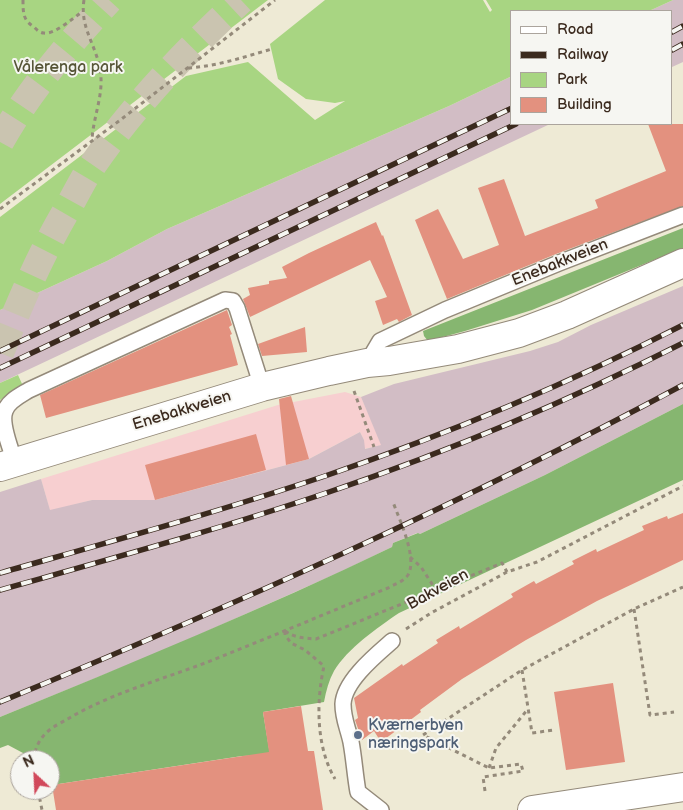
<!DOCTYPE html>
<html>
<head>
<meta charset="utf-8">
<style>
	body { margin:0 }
	#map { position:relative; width:683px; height:810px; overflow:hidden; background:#eeead5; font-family:"Balsamiq Sans",sans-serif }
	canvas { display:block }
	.legend { position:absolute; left:510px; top:10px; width:162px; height:115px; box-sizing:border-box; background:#f6f6f2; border:1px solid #aba49d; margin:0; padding:6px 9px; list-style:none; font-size:15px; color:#3b2a1e }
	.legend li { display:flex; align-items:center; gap:10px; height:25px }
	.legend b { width:25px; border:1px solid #aba49d }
	.north { position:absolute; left:10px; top:750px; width:50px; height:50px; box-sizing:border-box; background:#f6f6f2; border:1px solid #aba49d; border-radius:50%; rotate:335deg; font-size:14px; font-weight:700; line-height:20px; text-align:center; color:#3b2a1e }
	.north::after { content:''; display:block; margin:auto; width:18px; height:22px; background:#d1495b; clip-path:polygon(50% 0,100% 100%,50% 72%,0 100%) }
</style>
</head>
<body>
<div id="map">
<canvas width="683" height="810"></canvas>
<ul class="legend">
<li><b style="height:6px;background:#fff"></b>Road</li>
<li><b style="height:6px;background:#3b2a1e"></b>Railway</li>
<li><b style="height:14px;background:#a8d582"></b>Park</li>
<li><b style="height:14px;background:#e3917f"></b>Building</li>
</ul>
<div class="north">N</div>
</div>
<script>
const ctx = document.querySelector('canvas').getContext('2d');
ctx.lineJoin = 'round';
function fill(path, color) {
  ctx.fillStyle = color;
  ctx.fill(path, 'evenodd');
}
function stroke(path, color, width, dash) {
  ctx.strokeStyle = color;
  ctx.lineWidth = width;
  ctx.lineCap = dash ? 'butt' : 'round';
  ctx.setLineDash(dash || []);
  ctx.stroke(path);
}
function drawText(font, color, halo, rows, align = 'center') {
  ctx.font = font + ' "Balsamiq Sans",sans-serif';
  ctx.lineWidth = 4;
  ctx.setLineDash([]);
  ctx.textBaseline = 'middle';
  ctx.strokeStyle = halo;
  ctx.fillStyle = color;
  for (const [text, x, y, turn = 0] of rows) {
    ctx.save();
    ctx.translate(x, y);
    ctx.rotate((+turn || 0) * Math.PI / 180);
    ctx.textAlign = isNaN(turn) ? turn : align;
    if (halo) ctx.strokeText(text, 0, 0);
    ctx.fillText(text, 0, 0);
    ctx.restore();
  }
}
const built = new Path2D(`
	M345,392l16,5 21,48 -18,4v-9l-4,-8 -51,27 -154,41h-63l-42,11 -9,-32 237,-74z`);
const industrial = new Path2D(`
	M673,0h10v62l-11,5v-56h-23z
	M512,76v48h38l-550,259v-73l107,-49 60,-32 282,-123z
	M683,286v118l-138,71 -125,59 -3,-1 -24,10 -1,4 -52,25 -173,77 -167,68v-225l41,-13 9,31 42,-10h63l154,-41 51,-27 4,8 1,9 16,-4 -20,-48 33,-13 136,-33 28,-9 33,-17z`);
const green = new Path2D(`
	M0,0h268l-268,204z
	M325,0h158l7,12 2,-2 -6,-10h187l-24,11h-137v65l-63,30 -282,123 -60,32 -107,49v-93l186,-141 62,-14 67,58 30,-19 -10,2 -29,-4 -28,-20 -8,-35z
	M18,375l5,11 -23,14v-17z`);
const forest = new Path2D(`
	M683,228v20l-151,62 -67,21 -37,10 -4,-5 -1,-5z
	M683,404v76l-284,133c-22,15 -51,35 -65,58 -5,9 -8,20 -10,31l-61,10 7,43 -28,1 -190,29 -2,-9v-16h-7l-2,-3 -18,-4 -15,-8 -8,3v-31c132,-54 263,-108 392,-170l1,-4 25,-10 2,1 125,-59z`);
const building = new Path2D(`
	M648,124h35v82l-127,48 -109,45 -32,-79 23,-11 25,50 36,-14 -21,-57 26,-9 21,57 73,-28 -3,-8 71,-29z
	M376,222l6,14 1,-1 29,80 -13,7 -2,-3 -14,6 -8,-24 12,-4 -17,-37 -120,57 -7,-18 7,-4 -2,-7 21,-4v-3l18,-3 -5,-11 27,-14z
	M227,310l5,15 -3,2 3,7 -2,1 8,30 -192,53 -6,-23z
	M305,327l2,25 -45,4 -4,-12z
	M291,396l18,63 -23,6 -7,-66z
	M256,434l10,36 -111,30 -10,-35z
	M683,513v47l-86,41 -71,39 -64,39 -42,31 1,2 -40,30 -7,-11 -12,9 -7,-20 3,-2 -4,-20 48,-34 1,2 35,-23 -2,-3 23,-14 1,3 53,-32 -2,-3 23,-13 2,3 38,-20 -2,-3 24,-12 1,3 47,-22 -2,-4 25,-10 1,3z
	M613,683l12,79 -59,8 -12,-78z
	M301,706l7,45h6l9,59h-267l-4,-25 217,-33 -6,-40z`);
const highwayTunnel = new Path2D(`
	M0,142c29,-52 69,-98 109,-142
	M0,353c20,-51 41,-100 69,-147 7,-12 13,-25 21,-37 42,-62 96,-118 151,-169`);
const path = new Path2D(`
	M23,0c0,13 0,20 11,27 3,3 6,6 10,6 10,2 29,-15 38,-21
	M84,0c-5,30 16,49 17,78 1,21 -8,41 -9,62
	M188,68c30,-2 56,-11 84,-19
	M0,209l119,-88 156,-121
	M354,391l20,56
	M410,557l11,10 15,23
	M634,609l16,106 24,-3
	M406,629l25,-16 76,-41 30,-10 146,-76
	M285,631c10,7 19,7 31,8l186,-76 5,9
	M285,631v4l6,8 14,7 19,16c-8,36 -8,81 11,113
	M522,670l10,63 22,-3
	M34,760c1,-11 4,-19 12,-27 7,-7 17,-11 25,-16 42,-24 89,-37 134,-54 61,-24 122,-50 183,-75 7,-4 15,-6 20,-13 10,-17 -9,-56 -15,-73
	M489,768l7,-20 32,-39
	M38,790l4,20
	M485,791l-2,-14 40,-6 -2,-7 -32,4 -66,-33 99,-65 112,-61 49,-22`);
const lane = new Path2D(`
	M367,363l13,-22 65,-31 114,-47 124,-48
	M15,462c-4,-12 -15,-39 -10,-51 3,-10 16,-16 24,-21l196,-90 8,1 4,7 25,79
	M381,810l-23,-18c-3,-17 -4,-34 -7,-50 -3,-14 -8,-23 -8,-38 1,-23 33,-49 49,-63`);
const street = new Path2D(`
	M0,467l262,-80 67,-16 38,-8 22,-2 69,-12 61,-16 48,-18 116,-52
	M532,810l151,-23`);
const rail = new Path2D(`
	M672,32l11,-6
	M672,50l11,-6
	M0,351l512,-243
	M0,368l516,-244
	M0,573c109,-31 218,-61 325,-97 123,-42 243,-92 358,-151
	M0,590c110,-31 220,-61 329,-98 121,-41 240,-91 354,-149
	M0,702c232,-96 462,-198 683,-317`);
const markers = [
	[358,735,5,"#5c6f8a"]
];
const parkNames = [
	["Vålerenga park",68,68]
];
const streetNames = [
	["Enebakkveien",560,263,-22],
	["Enebakkveien",182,411,-17],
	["Bakveien",438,590,-29]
];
const serviceNames = [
	["Kværnerbyen",368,726],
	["næringspark",368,744]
];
fill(built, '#f7cfd0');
fill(industrial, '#d2bdc5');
fill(green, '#a8d582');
fill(forest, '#86b670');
fill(building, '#e3917f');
stroke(highwayTunnel, '#cac4b0', 28, [28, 14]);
stroke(lane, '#948a7a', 18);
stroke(street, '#948a7a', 30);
stroke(path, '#948a7a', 3, [4, 4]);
stroke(lane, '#fff', 15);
stroke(street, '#fff', 28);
stroke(rail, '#3b2a1e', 5.5);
stroke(rail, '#f6f6f2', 4, [11]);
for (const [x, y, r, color] of markers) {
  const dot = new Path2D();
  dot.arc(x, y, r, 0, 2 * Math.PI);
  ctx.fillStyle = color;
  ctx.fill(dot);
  stroke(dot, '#f6f6f2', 2);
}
drawText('16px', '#565537', '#f6f6f2', parkNames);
drawText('16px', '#3b2a1e', '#f6f6f2', streetNames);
drawText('16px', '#4e5e75', '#f6f6f2', serviceNames, 'left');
</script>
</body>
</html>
